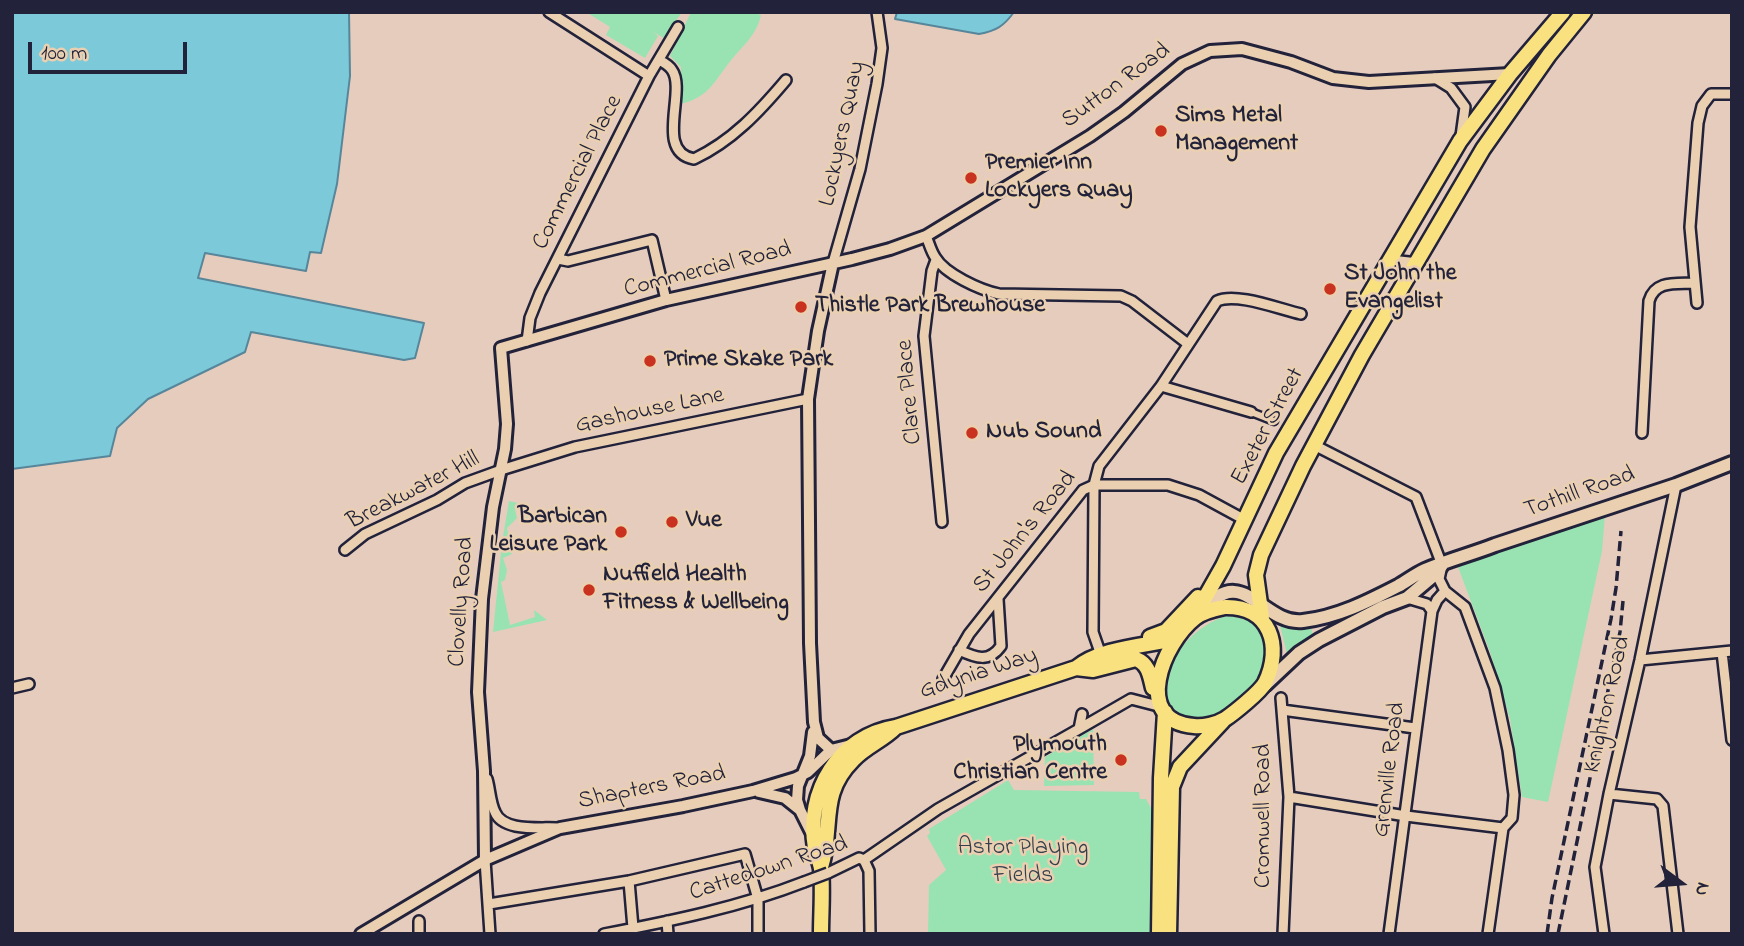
<!DOCTYPE html>
<html>
<head>
<meta charset="utf-8">
<style>
	body { margin:0 }
	#map { position:relative; width:1744px; height:946px; overflow:hidden; background:#e6ccbd; font-family:"Indie Flower",sans-serif }
	canvas { display:block }
	.frame { position:absolute; inset:0; border:14px solid #22223b; pointer-events:none }
	.north { position:absolute; left:1646px; top:848px; width:70px; height:70px; -webkit-text-stroke:5px #ead0b1; paint-order:stroke; rotate:106deg; font-size:19px; font-weight:700; line-height:28px; text-align:center; color:#22223b }
	.north::after { content:''; display:block; margin:auto; width:24px; height:32px; background:#22223b; clip-path:polygon(50% 0,100% 100%,50% 72%,0 100%) }
	.scale { position:absolute; left:28px; top:42px; width:159px; height:32px; box-sizing:border-box; border:4px solid #22223b; border-top:0; padding-left:9px; font-size:21px; line-height:24px; white-space:nowrap; color:#22223b; -webkit-text-stroke:5px #ead0b1; paint-order:stroke }
</style>
</head>
<body>
<div id="map">
<canvas width="1744" height="946"></canvas>
<div class="frame"></div>
<div class="north">N</div>
<div class="scale">100 m</div>
</div>
<script>
const ctx = document.querySelector('canvas').getContext('2d');
ctx.lineJoin = 'round';
function fill(path, color) {
  ctx.fillStyle = color;
  ctx.fill(path, 'evenodd');
}
function stroke(path, color, width, dash) {
  ctx.strokeStyle = color;
  ctx.lineWidth = width;
  ctx.lineCap = dash ? 'butt' : 'round';
  ctx.setLineDash(dash || []);
  ctx.stroke(path);
}
function drawText(font, color, halo, rows, align = 'center') {
  ctx.font = font + ' "Indie Flower",sans-serif';
  ctx.lineWidth = 5;
  ctx.setLineDash([]);
  ctx.textBaseline = 'middle';
  ctx.strokeStyle = halo;
  ctx.fillStyle = color;
  for (const [text, x, y, turn = 0] of rows) {
    ctx.save();
    ctx.translate(x, y);
    ctx.rotate((+turn || 0) * Math.PI / 180);
    ctx.textAlign = isNaN(turn) ? turn : align;
    if (halo) ctx.strokeText(text, 0, 0);
    ctx.fillText(text, 0, 0);
    ctx.restore();
  }
}
const green = new Path2D(`
	M586,12h96l-18,26 -11,-6 5,4 -13,22 -39,-23 4,-8z
	M691,12h60l10,3c-5,22 -20,32 -33,49 -15,20 -21,34 -48,40l1,-37 -11,-11z
	M509,501l13,3 6,-1 3,14 -8,1 -2,-9 -6,1 2,8 -10,10 5,26 -9,4 4,12 -2,10 -4,2 9,43 25,-8 -1,-7 13,10 -54,12 9,-89z
	M1605,515l-3,36 -54,251 -26,-5 -12,-78 -20,-67 -32,-85z
	M1225,616c22,1 40,8 41,33 0,11 -2,21 -9,31 -5,8 -17,15 -24,22 -8,6 -17,16 -27,18 -15,3 -30,-5 -38,-17 -10,-39 22,-74 57,-87z
	M1310,624l3,11 -26,19 -7,-29 6,3z
	M1093,729l1,56 -50,1 1,-29z
	M1008,780l6,10 125,2 1,7h6l9,16 1,119h-228l1,-49 17,-15 -19,-34 3,-3 -1,-4z`);
const water = new Path2D(`
	M12,12h337l1,64 -13,108 -16,69 -11,-1 -4,19 -101,-18 -7,25 226,45 -9,35 -11,2 -153,-28 -6,20 -97,47 -31,29 -7,28 -98,13z
	M897,12h117c-10,14 -18,19 -35,22l-84,-15z`);
const pedestrian = new Path2D(`
	M1251,412l23,9`);
const minor = new Path2D(`
	M549,12l100,64
	M659,60c4,2 10,5 13,10 15,21 -18,82 22,89 38,-18 65,-47 92,-79
	M1435,78l16,10 14,19 -4,29
	M926,236c3,7 5,15 9,21 10,17 45,33 64,37l122,2 11,5 56,43
	M558,259l10,2 84,-21 14,60
	M936,260l-4,11 -8,65 18,186
	M1391,260l27,3
	M833,263l27,-94 17,-85 5,-36 -5,-36
	M1697,303l-7,-76 8,-104 4,-17 9,-12h21
	M527,341l3,-23 10,-25 109,-217 29,-49
	M1161,386l90,26
	M1642,433l7,-132c6,-21 27,-17 45,-18
	M1314,445l102,52 26,68 -3,14 6,12 20,16 30,81 13,62 6,45 -2,23 -9,10 -15,106
	M345,550l20,-16 72,-34 28,-17 36,-13 74,-23 233,-48
	M1407,598l20,6 5,7
	M959,650c17,8 30,13 42,-4l-3,-47
	M1722,652l10,88
	M1101,655l-8,-23 1,-147 5,-19 62,-80 56,-85c19,-9 62,8 84,13
	M1640,660l92,-9
	M943,679l26,-45 114,-144 11,-5h74l31,10 46,25
	M12,688l17,-4
	M1281,698l8,99 -6,137
	M1282,710l133,18
	M1079,729l52,-30 31,8
	M487,779c3,10 3,23 8,33 8,20 45,15 62,16
	M1609,794l48,5 6,7 15,128
	M1289,797l117,19 97,12
	M485,860l5,74
	M864,860l5,11 1,63
	M828,873l31,-15 5,2 74,-51 141,-80 3,-15
	M629,881l4,47
	M489,904l140,-23 116,-27 13,45v35
	M419,921v13
	M667,921l1,13
	M604,934c67,-13 136,-27 200,-52
	M1389,934l43,-323 5,-11 8,-9
	M1604,934l-9,-67 14,-73 31,-134 36,-175`);
const tertiary = new Path2D(`
	M833,263l-15,68 -10,68 2,244 4,79 4,16 13,12 20,-5
	M759,792l26,6 15,12
	M813,836l-13,-26 -3,-10 1,-14 12,-30 3,-24
	M485,860l-1,-89 -6,-79 4,-93 11,-92 12,-58 2,-25 -6,-76 165,-48 186,-41 38,-10 36,-13 164,-100 34,-24 58,-48 28,-13 32,-2 49,13 42,16 36,4 141,-8
	M361,934l124,-74 75,-32 123,-22 70,-15 43,-13 12,-6 23,-22`);
const secondary = new Path2D(`
	M1202,613c39,-54 61,13 101,8 34,-4 64,-19 95,-35 9,-5 18,-12 27,-16 23,-10 47,-16 70,-25l181,-60 56,-22
	M1265,685l34,-32 20,-13 64,-33 24,-9 26,-22 9,-11`);
const primary = new Path2D(`
	M1225,607c45,-1 58,39 40,76 -5,9 -31,30 -40,36 -8,5 -22,8 -31,7 -63,-5 -31,-83 1,-108 9,-7 20,-9 30,-11z
	M1262,618l-6,-43 5,-20 42,-89 59,-111 121,-206 66,-94 35,-43
	M1193,619l30,-53 53,-113 184,-312 50,-67 53,-62
	M1150,637l16,-6 32,-34
	M1076,668l17,2 43,-11c13,5 14,17 17,29
	M821,867c13,-40 -3,-72 32,-107 13,-14 29,-19 43,-33
	M821,934c0,-22 2,-44 0,-65 -1,-8 -5,-14 -6,-21 -10,-57 24,-112 81,-121l180,-59c24,-20 68,-22 98,-29
	M1159,934l2,-156 4,-66
	M1169,934l3,-147 8,-20 43,-46`);
const rail = new Path2D(`
	M1547,934l5,-36 59,-279 5,-31 5,-57
	M1558,934l62,-302 3,-31`);
const minorBridge = new Path2D(`
	M804,882l24,-9`);
const markers = [
	[1161,131,7,"#c8321e"],
	[971,178,7,"#c8321e"],
	[1330,289,7,"#c8321e"],
	[801,307,7,"#c8321e"],
	[650,361,7,"#c8321e"],
	[972,433,7,"#c8321e"],
	[672,522,7,"#c8321e"],
	[621,532,7,"#c8321e"],
	[589,590,7,"#c8321e"],
	[1121,760,7,"#c8321e"]
];
const streetNames = [
	["Sutton Road",1117,87,-36],
	["Lockyers Quay",844,134,-78],
	["Commercial Place",579,173,-63],
	["Commercial Road",708,271,-14],
	["Clare Place",911,392,-95],
	["Gashouse Lane",650,412,-12],
	["Exeter Street",1269,427,-62],
	["Breakwater Hill",414,492,-27],
	["Tothill Road",1580,494,-19],
	["St John's Road",1026,533,-51],
	["Clovelly Road",463,602,-86],
	["Gdynia Way",979,675,-18],
	["Knighton Road",1609,705,-77],
	["Grenville Road",1391,770,-83],
	["Shapters Road",652,789,-11],
	["Cromwell Road",1265,816,-90],
	["Cattedown Road",769,870,-18]
];
const poiNames = [
	["Sims Metal",1175,117],
	["Management",1175,145],
	["Premier Inn",985,164],
	["Lockyers Quay",985,192],
	["St John the",1344,275],
	["Evangelist",1344,303],
	["Thistle Park Brewhouse",815,307],
	["Prime Skake Park",664,361],
	["Nub Sound",986,433],
	["Barbican",607,518,"right"],
	["Leisure Park",607,546,"right"],
	["Vue",686,522],
	["Nuffield Health",603,576],
	["Fitness & Wellbeing",603,604],
	["Plymouth",1107,746,"right"],
	["Christian Centre",1107,774,"right"]
];
const parkNames = [
	["Astor Playing",1023,849],
	["Fields",1023,877]
];
fill(green, '#99e3b2');
fill(water, '#7bc9d9');
stroke(water, '#57869a', 2);
stroke(pedestrian, '#22223b', 11);
stroke(minor, '#22223b', 14);
stroke(tertiary, '#22223b', 16);
stroke(secondary, '#22223b', 18);
stroke(primary, '#22223b', 19);
stroke(pedestrian, '#ead0b1', 6);
stroke(minor, '#ead0b1', 9);
stroke(tertiary, '#ead0b1', 10);
stroke(secondary, '#ead0b1', 12);
stroke(primary, '#fae180', 14);
stroke(rail, '#22223b', 3.5, [10, 5]);
stroke(minorBridge, '#22223b', 14, []);
stroke(minorBridge, '#ead0b1', 9);
for (const [x, y, r, color] of markers) {
  const dot = new Path2D();
  dot.arc(x, y, r, 0, 2 * Math.PI);
  ctx.fillStyle = color;
  ctx.fill(dot);
  stroke(dot, '#ead0b1', 2.5);
}
drawText('24px', '#22223b', '#ead0b1', streetNames);
drawText('bold 24px', '#22223b', '#ead0b1', poiNames, 'left');
drawText('24px', '#343f4d', '#ead0b1', parkNames);
</script>
</body>
</html>
